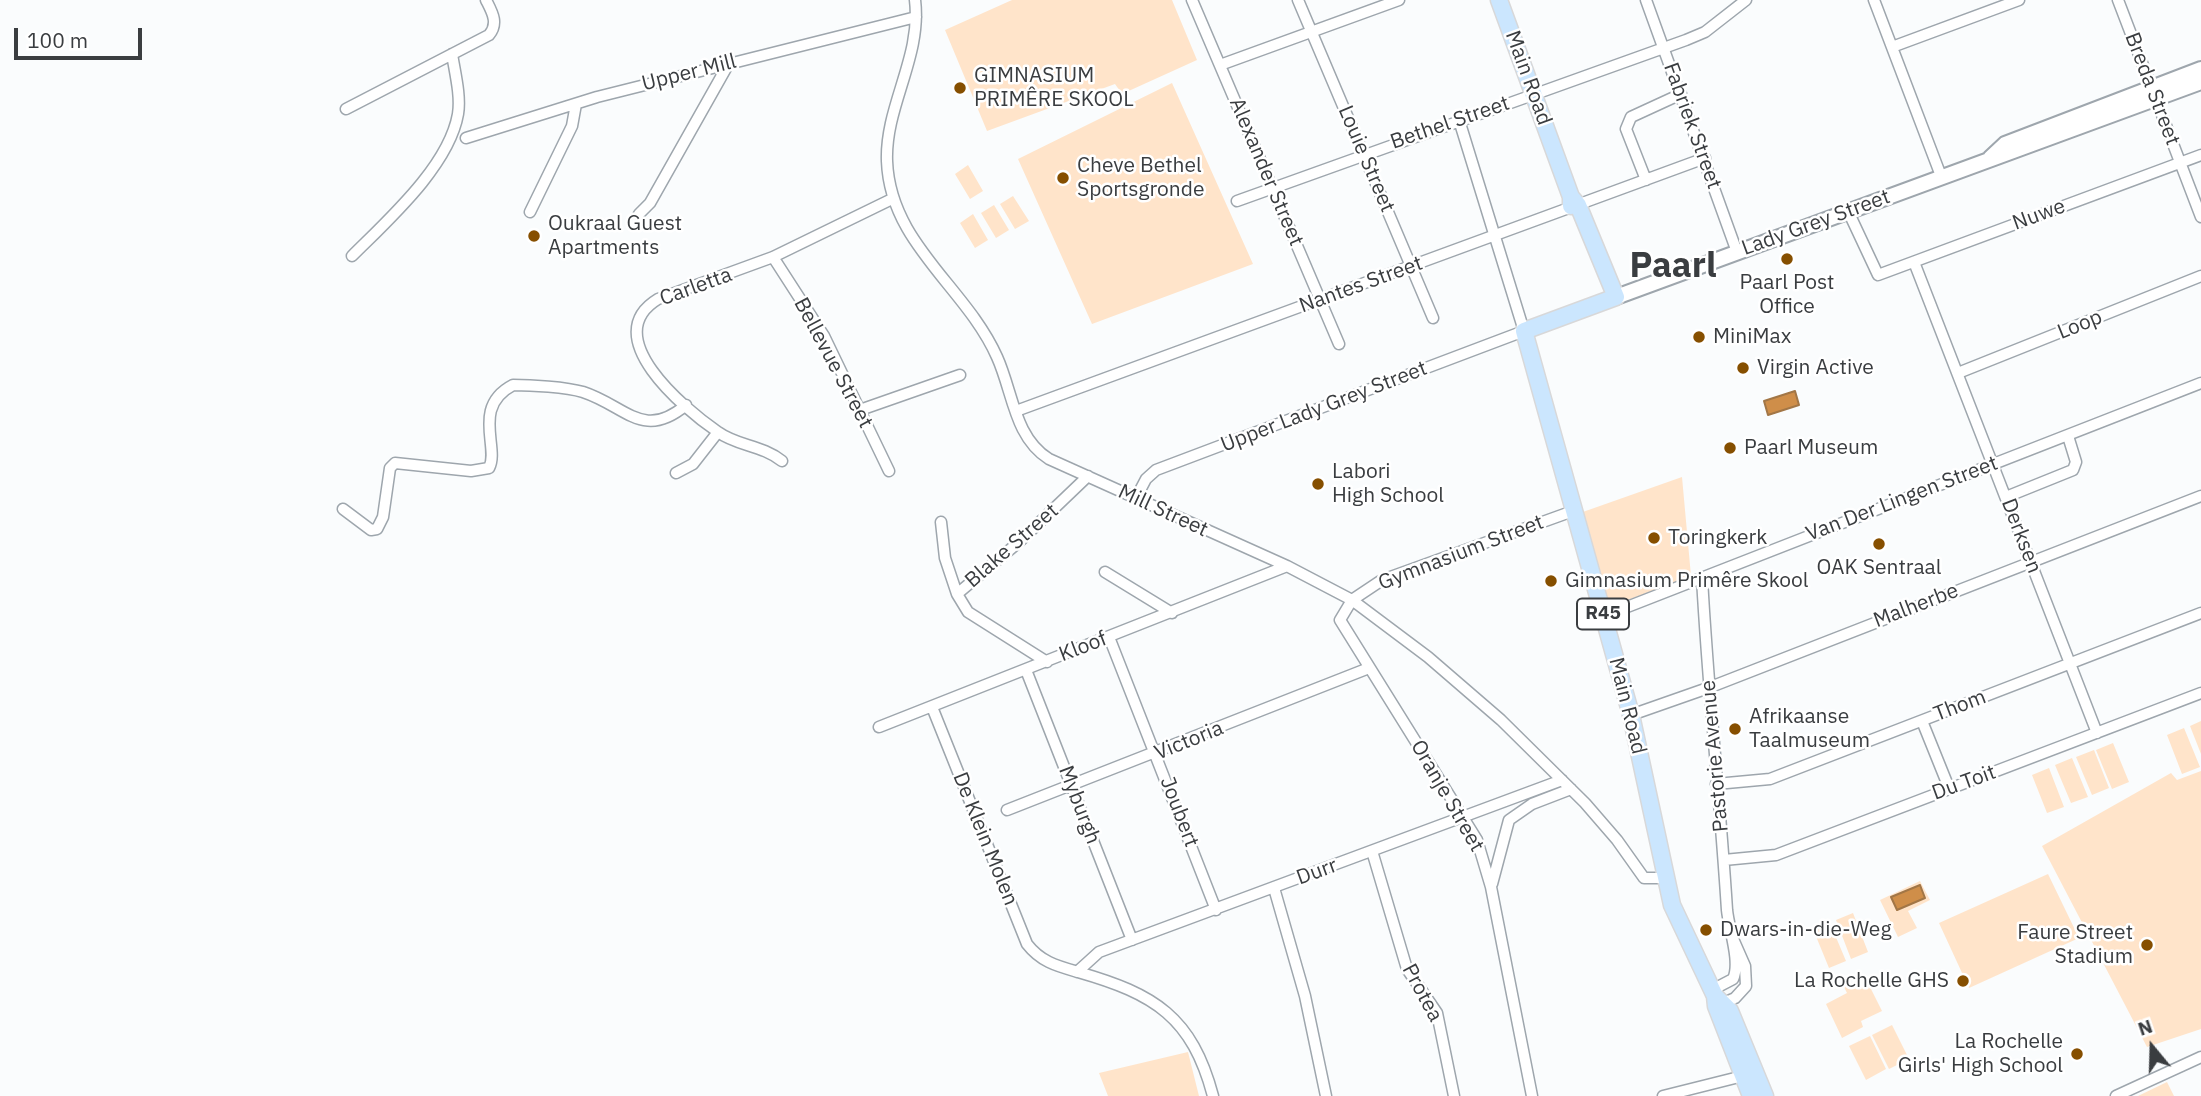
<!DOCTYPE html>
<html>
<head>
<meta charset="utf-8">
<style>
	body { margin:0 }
	#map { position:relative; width:2201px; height:1096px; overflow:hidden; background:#fafcfd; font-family:"IBM Plex Sans",sans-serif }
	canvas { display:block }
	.north { position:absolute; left:2117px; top:1012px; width:70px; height:70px; -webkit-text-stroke:5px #fff; paint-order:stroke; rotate:341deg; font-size:19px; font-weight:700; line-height:28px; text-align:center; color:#3a3d40 }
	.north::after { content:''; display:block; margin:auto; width:24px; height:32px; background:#3a3d40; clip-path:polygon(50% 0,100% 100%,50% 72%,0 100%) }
	.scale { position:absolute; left:14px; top:28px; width:128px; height:32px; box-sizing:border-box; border:4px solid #3a3d40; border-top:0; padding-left:9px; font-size:21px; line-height:24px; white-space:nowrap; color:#3a3d40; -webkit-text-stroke:5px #fff; paint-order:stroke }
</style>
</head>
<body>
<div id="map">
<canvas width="2201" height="1096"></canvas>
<div class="north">N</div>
<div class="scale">100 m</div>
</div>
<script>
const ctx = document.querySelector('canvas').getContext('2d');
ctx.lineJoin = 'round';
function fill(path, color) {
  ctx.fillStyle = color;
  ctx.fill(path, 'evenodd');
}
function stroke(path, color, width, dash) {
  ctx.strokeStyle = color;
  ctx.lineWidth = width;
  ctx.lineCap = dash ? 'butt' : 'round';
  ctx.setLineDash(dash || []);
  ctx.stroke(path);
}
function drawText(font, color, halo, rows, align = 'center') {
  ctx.font = font + ' "IBM Plex Sans",sans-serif';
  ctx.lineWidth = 5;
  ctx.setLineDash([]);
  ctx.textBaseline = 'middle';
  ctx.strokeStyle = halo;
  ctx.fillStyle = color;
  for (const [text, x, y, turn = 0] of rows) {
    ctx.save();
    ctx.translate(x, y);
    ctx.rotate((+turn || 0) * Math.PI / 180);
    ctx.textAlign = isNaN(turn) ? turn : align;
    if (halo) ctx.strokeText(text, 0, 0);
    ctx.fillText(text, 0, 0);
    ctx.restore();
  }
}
const green = new Path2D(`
	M1012,0h160l25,60 -75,34 -7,-10 -128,47 -42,-101z
	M1172,83l81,181 -161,60 -74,-165z
	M968,165l15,26 -13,8 -15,-25z
	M1013,196l16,25 -14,8 -15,-25z
	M994,205l15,25 -13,8 -15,-25z
	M973,214l15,26 -13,8 -15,-25z
	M1682,477l9,99 -84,32 -27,-95z
	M2201,721v33l-11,-28z
	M2184,728l16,39 -18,7 -15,-39z
	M2113,743l16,39 -17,7 -16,-39z
	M2094,750l15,38 -17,7 -16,-38z
	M2072,758l16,39 -17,6 -16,-38z
	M2049,768l15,39 -17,6 -15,-38z
	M2201,771v258l-54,18 -105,-201 129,-73 6,7z
	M2048,874l31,64 -110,50 -30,-65z
	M1920,881l10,19 -22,11 9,17 -19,9 -18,-37z
	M1853,913l15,39 -17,7 -15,-39z
	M1830,923l16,38 -17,7 -16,-39z
	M1865,977l17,34 -21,10 2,6 -21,11 -16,-34 21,-11 -3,-6z
	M1892,1025l17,34 -20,10 -17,-34z
	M1870,1036l16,33 -20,11 -17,-34z
	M1188,1052l11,44h-91l-9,-23z
	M2167,1082l7,14h-36z`);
const water = new Path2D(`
	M1795,391l4,14 -31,10 -4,-14z
	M1920,885l5,13 -28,12 -6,-13z`);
const minor = new Path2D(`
	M915,0c7,57 -30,106 -28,161 3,83 79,126 110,196 16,35 17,80 52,102l238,107 65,34 76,57 73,63 84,83 32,37 27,38h22
	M1192,0l147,344
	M1298,0l135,318
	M1646,0l91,252
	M1874,0l67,176
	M2118,0l83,217
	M1892,47l127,-47
	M1220,65l179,-65
	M346,109l143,-74c10,-12 3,-23 -3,-35
	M466,138l131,-41 319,-80
	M1646,180l-20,-51 5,-12 50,-23
	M1237,201l449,-161 19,-8 41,-32
	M1848,211l30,64 323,-120
	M530,212l42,-86 4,-22
	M639,214l11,-11 79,-140
	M352,256c36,-36 97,-90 106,-142 3,-18 -3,-41 -6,-60
	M773,257l51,79 65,135
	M1914,262l183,471
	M1958,373l243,-97
	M860,410l100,-35
	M1016,411l689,-253
	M782,461c-20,-16 -45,-15 -64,-29 -35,-24 -121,-96 -60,-133l115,-42 119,-58
	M676,473l17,-9 25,-32
	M2006,497l67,-27 3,-8 -8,-26
	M1136,498l10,-19 10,-9 368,-139 -65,-211
	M343,509l28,21 6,-1 6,-12 7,-49 5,-5 76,8 18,-3c11,-20 -18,-61 24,-83 18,0 53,2 70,7 43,14 60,49 103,13
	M941,522l4,36 12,36
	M1105,572l67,41
	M1702,578c6,111 18,221 25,332 2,20 14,52 6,69l-21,11
	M1604,616l597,-233
	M1109,637l107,273
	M1047,662l-79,-50 -11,-18 62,-52 69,-66
	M1026,670l106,270
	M932,707l95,237c14,18 30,22 51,28 77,22 114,45 135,124
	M1631,715l77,-27 493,-192
	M1922,721l27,67
	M879,727l408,-161
	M1716,784l54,-5 431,-166
	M1007,810l362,-142
	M1372,851l35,118 30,44 17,83
	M1724,860l52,-5 425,-162
	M1492,884l17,-64 23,-16 39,-15
	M1274,888l31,108 21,100
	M1077,972l22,-20 463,-172
	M1719,1005l16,-7 11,-12 -1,-20 -11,-25
	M1532,1096l-41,-209 -14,-47 -137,-220 12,-20 30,-20 191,-69
	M1663,1096l84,-21
	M2116,1096l85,-39`);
const secondary = new Path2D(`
	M1990,158l15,-14 196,-75
	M1616,297l585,-215`);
const primary = new Path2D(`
	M1499,0l72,197v9
	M1571,197l7,8 38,92 -92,34 107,384 41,190 43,91 1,10 35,90
	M1715,996l15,15 35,85`);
const markers = [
	[960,88,7,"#864f00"],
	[1063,178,7,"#864f00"],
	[534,236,7,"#864f00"],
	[1787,259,7,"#864f00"],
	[1699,337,7,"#864f00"],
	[1743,368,7,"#864f00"],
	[1730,448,7,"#864f00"],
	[1318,484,7,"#864f00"],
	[1654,538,7,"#864f00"],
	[1879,544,7,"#864f00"],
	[1551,581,7,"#864f00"],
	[1735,729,7,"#864f00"],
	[1706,930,7,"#864f00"],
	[2147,945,7,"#864f00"],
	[1963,981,7,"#864f00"],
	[2077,1054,7,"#864f00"]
];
const shields = [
	[1603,614,52]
];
const shieldNames = [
	["R45",1603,614]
];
const streetNames = [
	["Upper Mill",689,73,-14],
	["Main Road",1528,78,70],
	["Breda Street",2152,89,69],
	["Bethel Street",1450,123,-19],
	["Fabriek Street",1692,126,70],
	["Louie Street",1366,159,67],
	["Alexander Street",1266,172,67],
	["Nuwe",2039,215,-20],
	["Lady Grey Street",1816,223,-20],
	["Nantes Street",1361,285,-20],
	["Carletta",696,287,-20],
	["Loop",2080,325,-22],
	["Bellevue Street",833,363,62],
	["Upper Lady Grey Street",1324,407,-21],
	["Van Der Lingen Street",1902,499,-21],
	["Mill Street",1163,511,25],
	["Derksen",2021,536,69],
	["Blake Street",1012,546,-41],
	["Gymnasium Street",1461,553,-21],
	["Malherbe",1916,606,-21],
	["Kloof",1083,647,-21],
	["Main Road",1627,706,76],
	["Thom",1960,706,-21],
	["Victoria",1189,741,-22],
	["Pastorie Avenue",1715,756,-95],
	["Du Toit",1964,783,-20],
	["Oranje Street",1447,796,60],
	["Myburgh",1079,805,69],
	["Joubert",1179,812,69],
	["De Klein Molen",985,839,68],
	["Durr",1317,872,-20],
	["Protea",1422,993,62]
];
const poiNames = [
	["GIMNASIUM",974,76],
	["PRIMÊRE SKOOL",974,100],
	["Cheve Bethel",1077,166],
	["Sportsgronde",1077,190],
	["Oukraal Guest",548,224],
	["Apartments",548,248],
	["Paarl Post",1787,283,"center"],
	["Office",1787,307,"center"],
	["MiniMax",1713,337],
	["Virgin Active",1757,368],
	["Paarl Museum",1744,448],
	["Labori",1332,472],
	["High School",1332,496],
	["Toringkerk",1668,538],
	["OAK Sentraal",1879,568,"center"],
	["Gimnasium Primêre Skool",1565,581],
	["Afrikaanse",1749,717],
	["Taalmuseum",1749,741],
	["Dwars-in-die-Weg",1720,930],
	["Faure Street",2133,933,"right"],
	["Stadium",2133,957,"right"],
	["La Rochelle GHS",1949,981,"right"],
	["La Rochelle",2063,1042,"right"],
	["Girls' High School",2063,1066,"right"]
];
const townNames = [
	["Paarl",1673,267]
];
fill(green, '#ffe4ca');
fill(water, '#cf8e49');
stroke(water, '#a27646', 2);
stroke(minor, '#9ea6ad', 13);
stroke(secondary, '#9ea6ad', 18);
stroke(primary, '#d8d8d9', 19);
stroke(minor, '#fff', 10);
stroke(secondary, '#fff', 14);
stroke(primary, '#cbe6fe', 16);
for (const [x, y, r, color] of markers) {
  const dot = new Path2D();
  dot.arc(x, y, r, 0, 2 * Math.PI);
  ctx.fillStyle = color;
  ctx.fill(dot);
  stroke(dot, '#fff', 2.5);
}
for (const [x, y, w] of shields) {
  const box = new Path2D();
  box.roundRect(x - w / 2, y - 15.5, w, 31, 5);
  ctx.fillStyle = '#fff';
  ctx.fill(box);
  stroke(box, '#3a3d40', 2);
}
drawText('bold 19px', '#3a3d40', null, shieldNames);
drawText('21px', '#3a3d40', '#fff', streetNames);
drawText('21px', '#3a3d40', '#fff', poiNames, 'left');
drawText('bold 35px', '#3a3d40', '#fff', townNames);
</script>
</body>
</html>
